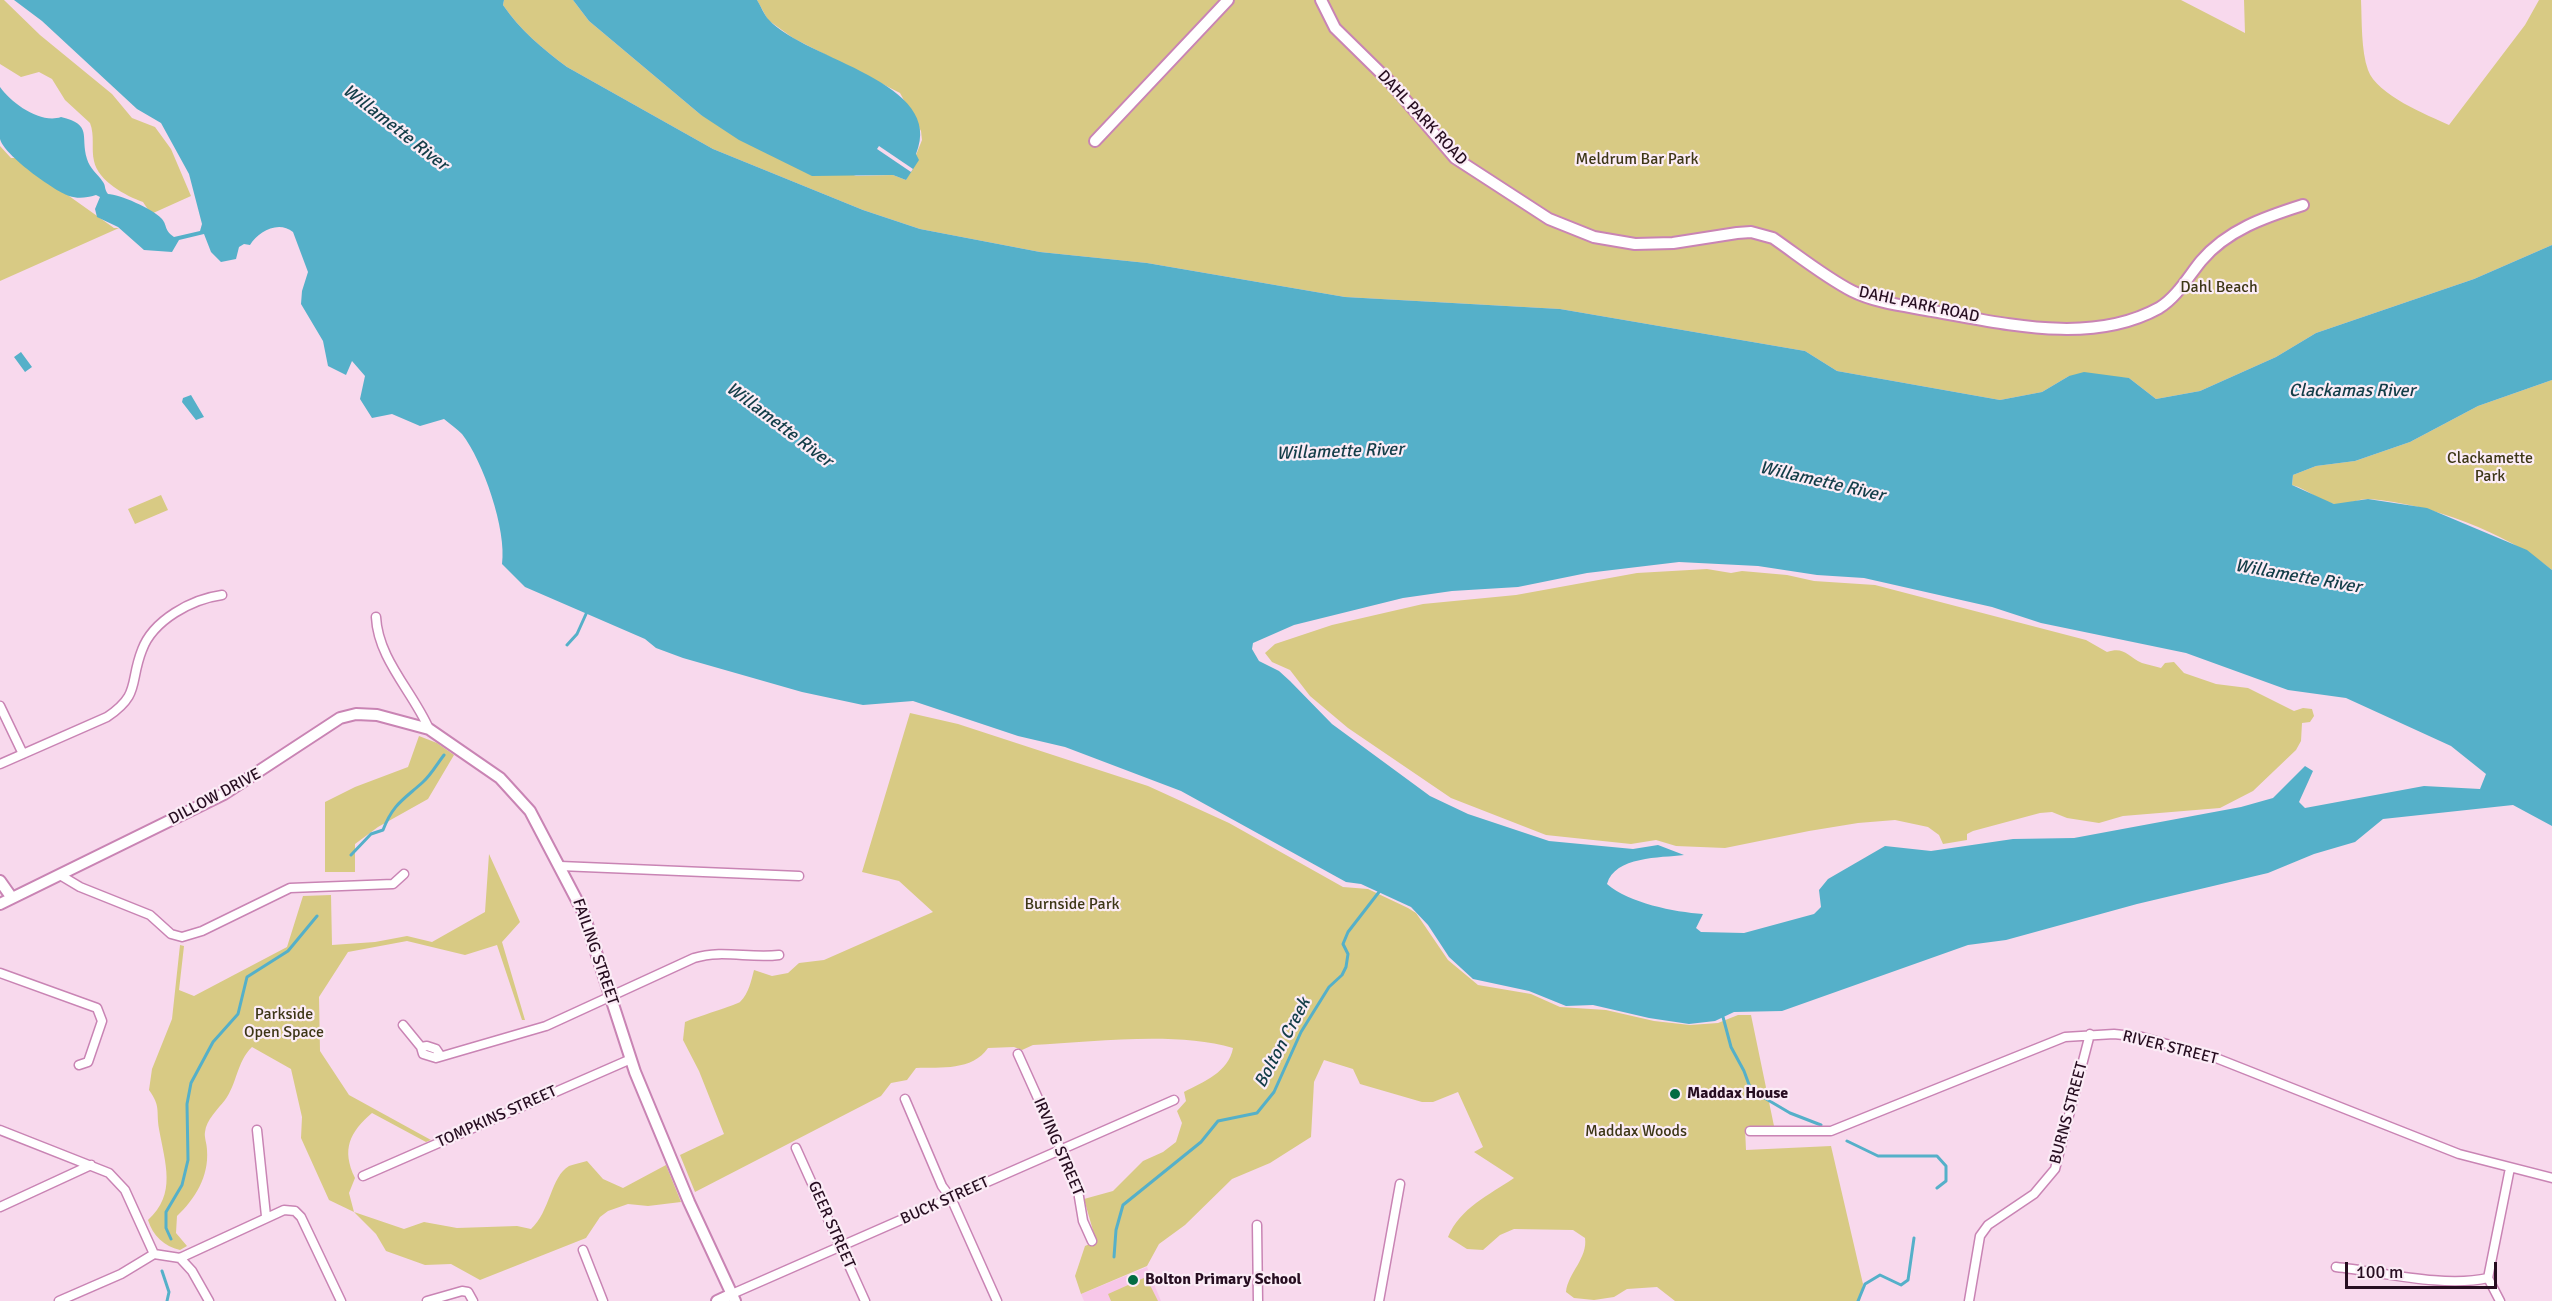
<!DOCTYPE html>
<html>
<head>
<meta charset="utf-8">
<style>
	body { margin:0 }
	#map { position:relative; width:2552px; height:1301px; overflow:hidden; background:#f8d9ed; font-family:Signika,sans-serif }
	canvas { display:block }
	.scale { position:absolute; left:2345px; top:1262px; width:152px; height:27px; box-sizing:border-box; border:3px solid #270e21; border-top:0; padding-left:8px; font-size:18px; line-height:21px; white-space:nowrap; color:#270e21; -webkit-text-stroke:4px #fbecf6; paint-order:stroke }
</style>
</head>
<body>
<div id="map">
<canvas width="2552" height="1301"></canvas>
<div class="scale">100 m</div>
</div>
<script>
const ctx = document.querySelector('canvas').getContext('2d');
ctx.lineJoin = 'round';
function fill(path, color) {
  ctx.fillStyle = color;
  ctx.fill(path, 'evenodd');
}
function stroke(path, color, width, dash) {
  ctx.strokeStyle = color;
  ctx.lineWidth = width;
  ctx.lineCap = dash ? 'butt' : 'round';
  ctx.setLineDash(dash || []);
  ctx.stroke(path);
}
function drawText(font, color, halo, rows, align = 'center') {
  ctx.font = font + ' Signika,sans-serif';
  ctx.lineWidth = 4.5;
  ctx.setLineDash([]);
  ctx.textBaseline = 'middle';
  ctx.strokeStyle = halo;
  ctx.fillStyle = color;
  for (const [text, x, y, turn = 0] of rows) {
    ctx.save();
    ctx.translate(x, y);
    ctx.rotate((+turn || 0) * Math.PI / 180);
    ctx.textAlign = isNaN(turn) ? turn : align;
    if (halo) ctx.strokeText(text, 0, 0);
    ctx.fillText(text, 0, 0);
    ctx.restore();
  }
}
const built = new Path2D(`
	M1147,1267l14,34h-77l-3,-7z`);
const green = new Path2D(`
	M0,0h4l36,35 72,59 20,24 23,9 16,22 20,47 -40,18 -8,-12c-17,-6 -45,-21 -49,-41 -3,-12 1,-25 -4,-38l-25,-23 -13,-21 -13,-7 -18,5 -21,-13z
	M504,0h69l16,21 112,94 155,61 37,-1 13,5 16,-40 -1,-9 -21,-38 -107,-55 -25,-18 -11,-20h1424l64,33 -1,-33h117c1,22 0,50 7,70 9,25 59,45 81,55l76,-100 14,-25h13v245l-78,34 -158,54 -40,24 -76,34 -44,8 -27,-21 -60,-2 -27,16 -42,8 -163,-29 -32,-20 -245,-42 -215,-12 -198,-34 -107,-11 -120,-23 -57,-19 -150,-61 -146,-82c-23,-17 -48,-38 -64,-62z
	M0,146l11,12h14l37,33 52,37h5l-119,53z
	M2552,380v190c-47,-38 -121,-66 -182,-71 -11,-1 -25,7 -36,5 -14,-3 -27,-15 -42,-19l1,-10 23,-9 39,-5 55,-19 68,-36z
	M161,495l7,15 -33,14 -7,-15z
	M1707,569l24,4 11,-2 45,4 27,6 61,4 211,55 21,12c17,-6 20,4 35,11 6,2 13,3 19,5l4,-5 9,-1 10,11 32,11 32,4 46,23 9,-3 9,1 2,7 -4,6 -8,1 -1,18 -5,9 -43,41 -33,17 -97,8 -24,7 -32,-5 -15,-6 -12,1 -67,18 -6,3v6l-24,4 -4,-9 -11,-8 -33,-7 -37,3 -49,8 -84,17 -49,-2 -20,-6 -25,4 -85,-9 -95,-37 -103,-70 -38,-32 -20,-26 -18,-8 -7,-9 10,-9 57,-19 91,-21 93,-9 121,-22z
	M910,713l48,11 190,62 81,37 114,64 25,2 40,19 8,5 32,47 30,25 53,9 29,13 46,3 48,11 36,4 28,-2 20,-8h13l23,111 -29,2 1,22 85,-4 32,138 -3,17h-185l-18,-14 -30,2 -13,8 -20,3 -20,-2 -8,-6c2,-19 22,-34 19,-54l-12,-8 -59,-1 -14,6 -17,15 -16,-1 -19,-12c12,-29 41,-42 66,-59l-40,-26 9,-5 -25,-55 -25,10h-11l-62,-18 -7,-15 -29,-9 -10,22 -3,55 -41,26 -38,16 -47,46 -26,19 -12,22 -66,28 -6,-18 10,-30 11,-5 -12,-42 29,-8 30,-30 20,-9 13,-10 6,-19 -5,-12 9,-10 -2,-9c19,-10 45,-20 49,-44 -58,-17 -140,-6 -200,-3l-11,5 -8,-3 -26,1c-16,23 -47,19 -72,20l-9,12 -16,3 -10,13 -186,96 -15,-37 44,-21 -25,-63 -16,-31 2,-18c9,-4 53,-18 55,-20 9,-9 11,-21 14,-32l18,6 16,-3 11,-10 25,-3 109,-48 -34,-31 -37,-9z
	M419,736l18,7 17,12 -26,44 -50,28 -23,17v28h-30v-70l30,-15 53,-20z
	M489,854l31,68 -18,20 23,78h-3l-25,-75 -32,10 -58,-14 -59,11 -29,45 1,54 29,44 82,45 -5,2 -54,-29c-22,19 -31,36 -17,65l-6,15 5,19 50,17 20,-7 33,6 60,-2 14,3c19,-17 20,-53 38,-63 5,-2 12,-3 18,-5l16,18 20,9 43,-23 15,37 -33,4 -20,-2 -20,7 -8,6 -14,21 -106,42 -29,-16 -26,1 -39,-14 -10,-17 -22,-22 -25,-12 -28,-62 1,-21 -11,-48 -39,-22c-15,14 -15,37 -27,53 -7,9 -19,20 -20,32 -1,5 2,12 2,18 2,27 -12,49 -30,66l-1,17 11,13 -7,4c-16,-4 -27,-14 -32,-30 29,-26 17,-57 11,-91 -3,-19 2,-22 -10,-39l3,-21 20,-50 8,-74 4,1 -5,44 15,6 93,-49 16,-51 28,-1 1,50 43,-3 32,-6 25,6 53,-30z
	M1146,1277l12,24h-47l-3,-7z`);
const water = new Path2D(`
	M14,0h490l-1,5c16,24 41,45 64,62l146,82 150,61 57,19 120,23 107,11 198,34 215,12 245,42 32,20 163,29 42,-8 27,-16 15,-4 45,6 27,21 44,-8 76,-34 40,-24 158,-54 78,-34v135l-74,26 -68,36 -55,19 -39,5 -23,9 -1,10 42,19 34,-5 59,9 100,42 25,20v256l-39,-21 -130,14 -28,23 -41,12 -46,19 -131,31 -131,36 -38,5 -186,66 -48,1 -19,9 -26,3 -40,-6 -56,-13 -27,1 -37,-15 -56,-12 -24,-22 -21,-32 -17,-18 -50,-23 -15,-2 -165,-91 -116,-44 -47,-11 -105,-35 -50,4 -61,-13 -119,-34 -27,-10 -11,-9 -120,-52 -23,-23c5,-34 -19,-103 -40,-130 -5,-5 -12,-10 -18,-15l-24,7 -28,-12 -20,4 -12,-19 5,-23 -13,-15 -6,14 -18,-9 -5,-25 -22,-37 1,-13 6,-19 -15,-40c-15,-12 -35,0 -43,13l-6,-1 -5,3 -3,12 -15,3 -10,-10 -7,-18 -25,6 -7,12 -28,-2 -26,-23 -21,-10 -2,-8 5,-12 -4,-2c-10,3 -18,4 -27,1 -16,-6 -65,-41 -69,-57 0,-15 0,-36 0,-52 12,17 41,37 61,30 32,8 19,18 26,42 3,10 10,14 16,23 3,4 1,7 5,12 11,0 45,15 53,24 7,7 2,11 13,19l26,-6 2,-7 -13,-50 -28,-51 -24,-14 -95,-88zM1679,562l79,4 59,9 47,3 128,29 49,16 145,30 102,37 58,8 105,48 35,28 -6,15 -56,-3 -119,22 -6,-6 14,-31 -8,-5 -32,32 -32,9 -167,31 -61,1 -82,12 -46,-5 -57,33 -9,11 2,17 -7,7 -70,19 -43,-1 -5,-4 7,-14c-29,-2 -74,-11 -96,-30 8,-28 53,-26 77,-29l-26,-10 -25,4 -84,-8 -81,-27 -38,-18 -98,-72 -42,-43 -11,-10 -20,-10 -7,-12 1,-6 41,-18 109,-27 49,-7 66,-4 69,-14z
	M573,0h184c4,6 7,15 12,20 37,40 178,62 147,134l3,6 -13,20 -13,-5 -81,1 -73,-36 -38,-25 -112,-94z
	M21,352l11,15 -7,5 -11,-15z
	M191,395l13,22 -8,3 -14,-18 1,-4z`);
const pier = new Path2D(`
	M879,146l34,23 -2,3 -34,-23z`);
const stream = new Path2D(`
	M567,645l10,-11 9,-20
	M351,855l20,-21 12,-4c10,-26 20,-30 40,-48 8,-7 14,-18 21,-27
	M1723,1017l8,30 13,24 7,19 39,23 31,12
	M1847,1141l31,15h59l9,10v15l-9,7
	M171,1239l-5,-11v-16l16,-27 6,-25 -1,-56 4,-21 22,-41 25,-28 9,-37 41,-26 29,-35
	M1114,1257l2,-27 7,-25 78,-63 17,-21 39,-8 17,-21 27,-60 28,-45 13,-12 4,-8 2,-13 -5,-10 5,-12 31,-40
	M162,1271l7,21 -2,9
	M1858,1301l7,-17 15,-9 21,10 7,-5 6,-42`);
const minor = new Path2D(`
	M376,617c2,42 37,75 53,112
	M0,706l23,48
	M0,764l107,-47c34,-23 22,-34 35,-67 11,-30 50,-51 80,-55
	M560,866l239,10
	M60,875l20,12 70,28 21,19 11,3 20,-6 88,-43 103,-4 11,-10
	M0,973l97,35 5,13 -14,41 -9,3
	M403,1025l18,22 2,7 13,4 110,-32 148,-68c29,-9 56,1 85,-3
	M421,1047l6,-1 9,3 4,6
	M1018,1054l59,131 6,36 9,20
	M905,1099l37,87 9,12 46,103
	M0,1130l109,43 16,17 29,64
	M257,1130l9,86
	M1750,1131h81l234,-94 49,-3 28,3 74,21 243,96 93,24
	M796,1148l69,153
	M363,1176l268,-117
	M0,1207l91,-42
	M1257,1225l1,76
	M583,1250l20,51
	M180,1258l12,13 17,30
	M2336,1267c46,5 108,21 152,11
	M2488,1278l22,-110
	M2488,1278l12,23
	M732,1294l442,-194
	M59,1301l62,-27 33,-20 26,4 104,-48 11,1 6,6 40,84
	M427,1301l35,-10 6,1 5,9
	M1379,1301l21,-117
	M1969,1301l11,-65 8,-11 46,-31 21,-25 35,-135`);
const tertiary = new Path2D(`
	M1321,0l14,28 55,54 65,76 94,61 45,18 41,7 38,-1 64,-10 14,-1 22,6c26,18 52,39 79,53 24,12 54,15 80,20 71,12 158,35 227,-3 18,-11 29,-31 42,-47 26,-31 64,-44 102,-56
	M1095,141l133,-141
	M0,881l12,17
	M0,904l224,-110 116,-76 16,-4 21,1 52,14 71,49 30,33 53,101 52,160 54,130 46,99
	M717,1301l15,-7`);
const markers = [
	[1675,1094,6,"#036c43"],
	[1133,1280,6,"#036c43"]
];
const streetNames = [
	["DAHL PARK ROAD",1422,118,47],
	["DAHL PARK ROAD",1919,305,12],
	["DILLOW DRIVE",215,797,-28],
	["FAILING STREET",595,952,71],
	["RIVER STREET",2170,1048,14],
	["BURNS STREET",2069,1113,-75],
	["TOMPKINS STREET",497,1117,-24],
	["IRVING STREET",1058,1147,67],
	["BUCK STREET",945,1201,-24],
	["GEER STREET",831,1225,66]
];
const parkNames = [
	["Meldrum Bar Park",1637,160],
	["Dahl Beach",2219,288],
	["Clackamette",2490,459],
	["Park",2490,477],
	["Burnside Park",1072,905],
	["Parkside",284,1015],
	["Open Space",284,1033],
	["Maddax Woods",1636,1132]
];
const poiNames = [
	["Maddax House",1687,1094],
	["Bolton Primary School",1145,1280]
];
const waterNames = [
	["Willamette River",395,128,38],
	["Clackamas River",2352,391],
	["Willamette River",779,425,37],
	["Willamette River",1340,452,-2],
	["Willamette River",1822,482,13],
	["Willamette River",2298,577,10],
	["Bolton Creek",1283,1043,-62]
];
fill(built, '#f7c7e8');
fill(green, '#d8ca84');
fill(water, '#55b0c9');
fill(pier, '#f8d9ed');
stroke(stream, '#55b0c9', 3);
stroke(minor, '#c984b4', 11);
stroke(tertiary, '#c984b4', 14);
stroke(minor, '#fff', 8);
stroke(tertiary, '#fff', 10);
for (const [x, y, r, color] of markers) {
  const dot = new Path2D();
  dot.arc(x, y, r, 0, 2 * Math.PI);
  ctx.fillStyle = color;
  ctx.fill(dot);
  stroke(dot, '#fbecf6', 2);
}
drawText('16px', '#270e21', '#fbecf6', streetNames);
drawText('16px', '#3d3616', '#fbecf6', parkNames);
drawText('bold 16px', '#270e21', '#fbecf6', poiNames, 'left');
drawText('italic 18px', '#133d48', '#fbecf6', waterNames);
</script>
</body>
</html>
